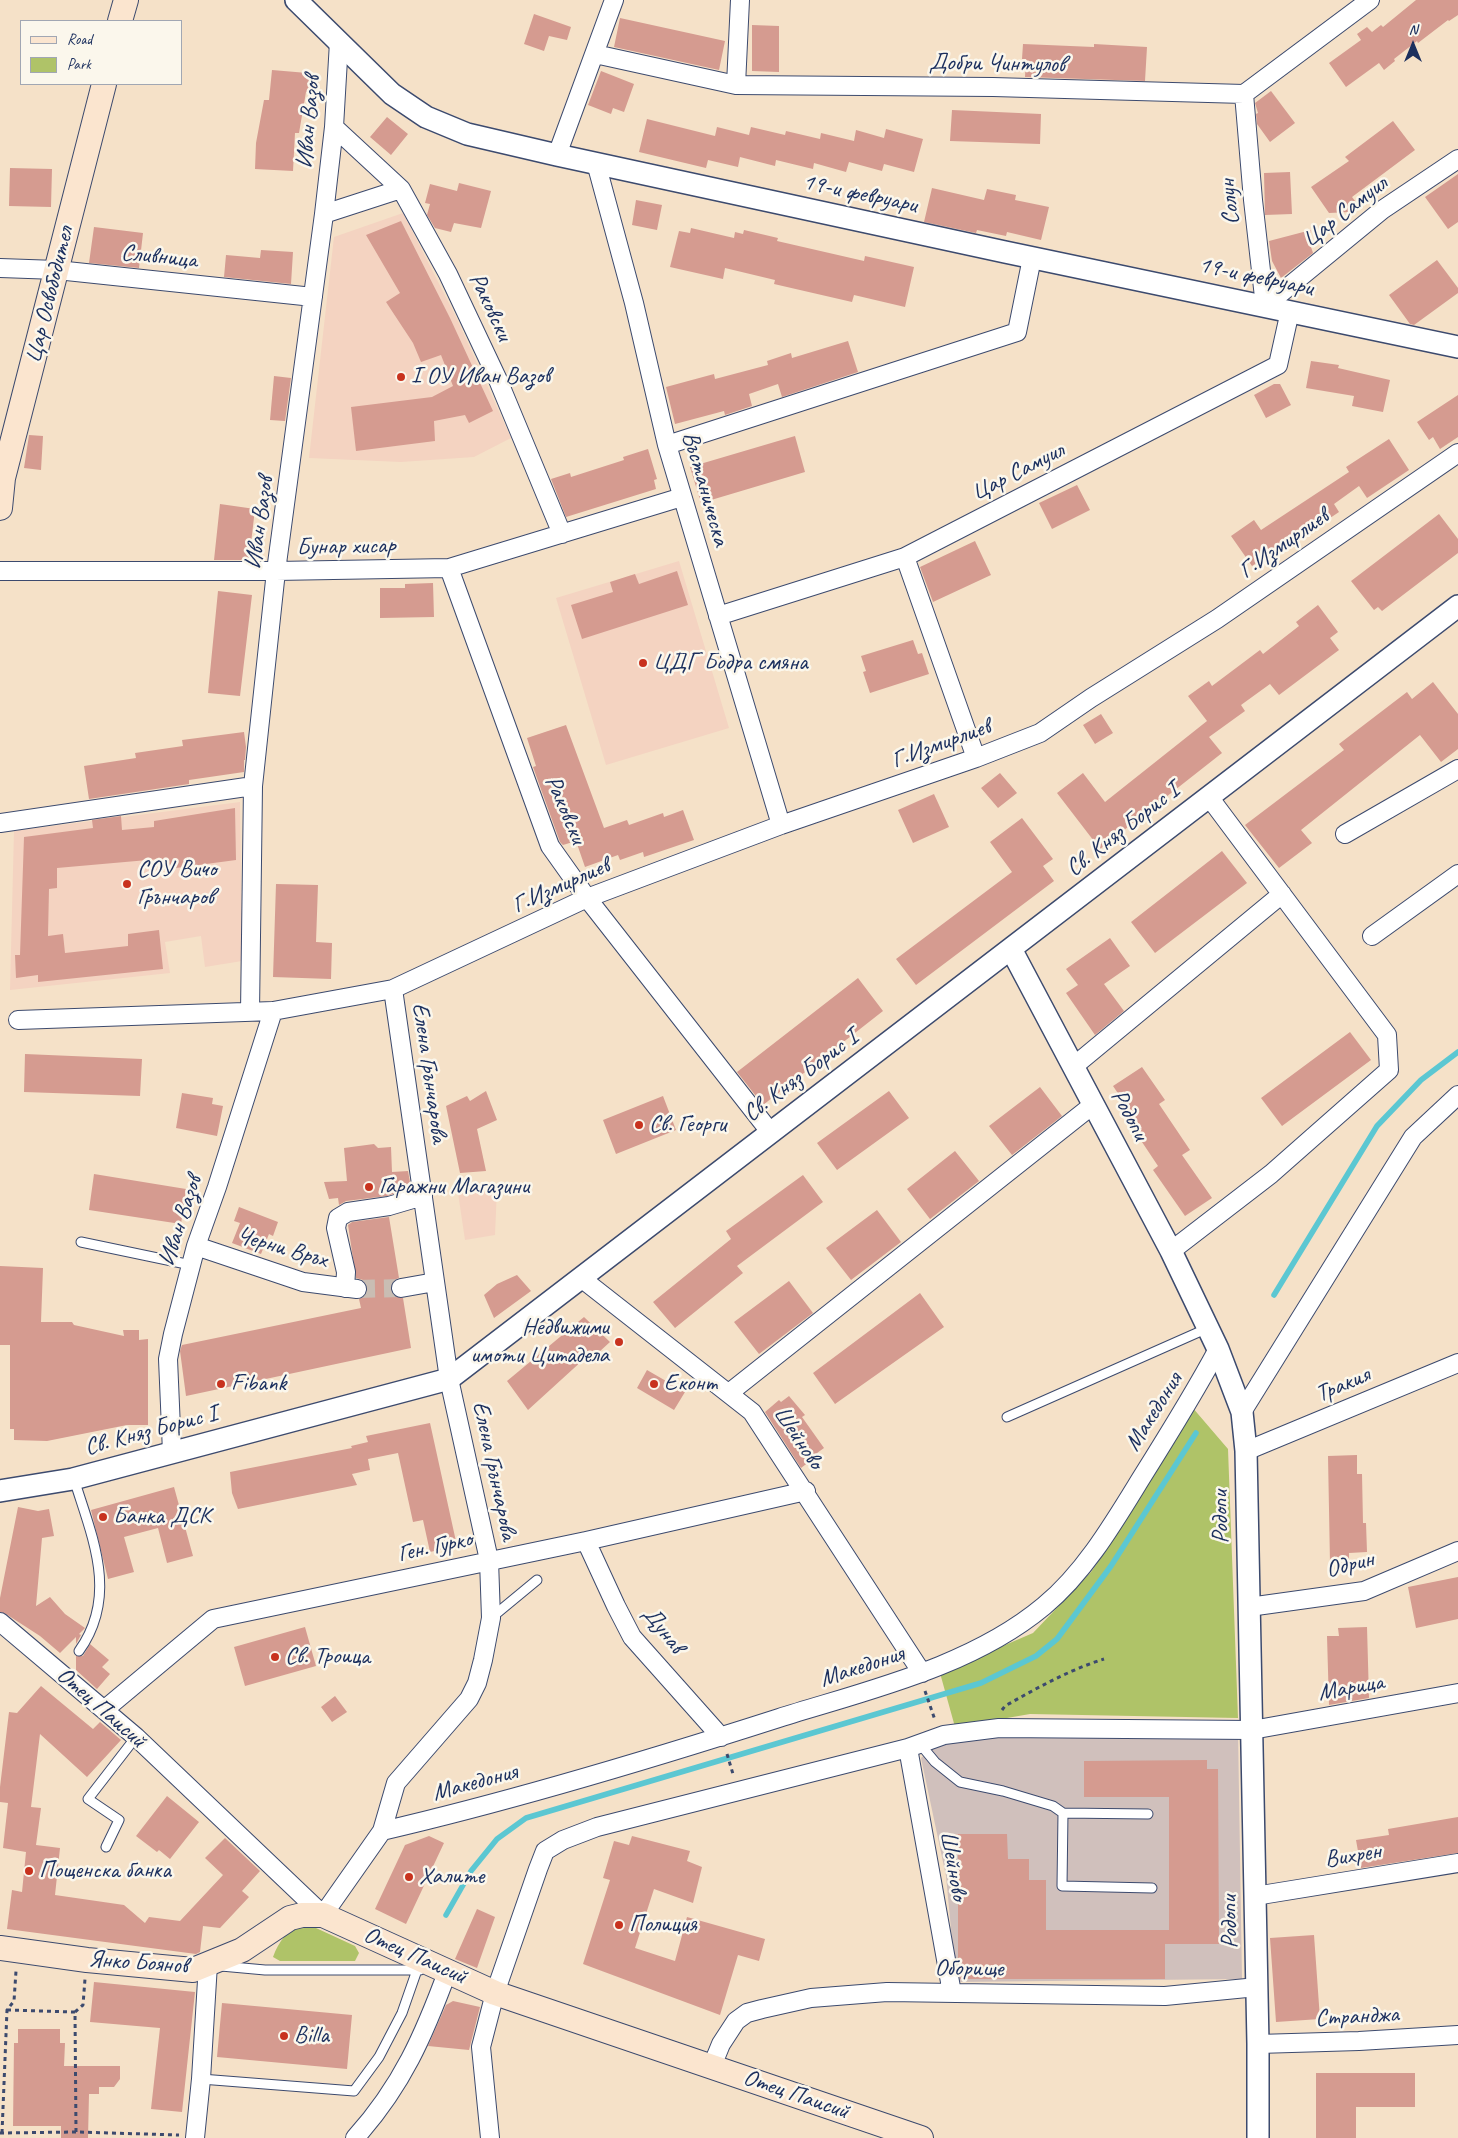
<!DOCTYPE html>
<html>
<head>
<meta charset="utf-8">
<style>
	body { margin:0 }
	#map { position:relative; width:1458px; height:2138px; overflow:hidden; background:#f5e1c8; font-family:Caveat,sans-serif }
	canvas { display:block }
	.legend { position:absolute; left:20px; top:20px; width:162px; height:65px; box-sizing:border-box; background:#fbf7ec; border:1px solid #a1a7b3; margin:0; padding:6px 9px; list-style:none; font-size:15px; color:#1b2f5e }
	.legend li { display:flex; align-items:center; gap:10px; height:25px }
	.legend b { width:25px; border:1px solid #a1a7b3 }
	.north { position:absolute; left:1388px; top:20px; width:50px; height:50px; -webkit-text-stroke:4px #fbf7ec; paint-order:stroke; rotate:0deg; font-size:14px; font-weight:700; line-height:20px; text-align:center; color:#1b2f5e }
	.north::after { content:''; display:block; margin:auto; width:18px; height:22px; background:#1b2f5e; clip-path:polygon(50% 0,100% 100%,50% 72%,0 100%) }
</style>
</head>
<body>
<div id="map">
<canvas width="1458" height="2138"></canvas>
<ul class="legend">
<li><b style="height:6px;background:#fbe5cf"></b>Road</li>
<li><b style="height:14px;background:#afc368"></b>Park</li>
</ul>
<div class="north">N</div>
</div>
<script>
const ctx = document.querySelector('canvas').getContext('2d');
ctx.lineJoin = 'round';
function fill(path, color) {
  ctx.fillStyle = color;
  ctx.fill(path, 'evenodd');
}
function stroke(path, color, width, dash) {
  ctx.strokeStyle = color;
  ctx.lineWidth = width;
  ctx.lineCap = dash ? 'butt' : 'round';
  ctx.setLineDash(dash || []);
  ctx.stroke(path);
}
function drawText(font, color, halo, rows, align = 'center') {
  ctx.font = font + ' Caveat,sans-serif';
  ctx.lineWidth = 5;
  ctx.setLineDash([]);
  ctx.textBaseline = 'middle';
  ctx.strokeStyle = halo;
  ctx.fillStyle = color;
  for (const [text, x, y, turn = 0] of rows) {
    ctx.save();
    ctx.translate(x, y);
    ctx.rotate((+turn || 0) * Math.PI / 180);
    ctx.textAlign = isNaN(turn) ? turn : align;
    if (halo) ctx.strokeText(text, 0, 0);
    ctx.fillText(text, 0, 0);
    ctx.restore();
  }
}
const built = new Path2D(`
	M403,213l53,104 55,121 -37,19 -73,5 -92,-4 25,-221z
	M679,561l50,167 -123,37 -50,-167z
	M240,802l2,159 -37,6 -4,-31 -36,6 5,31 -160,17 4,-159z
	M497,1189l-2,46 -30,5 -7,-47z`);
const industrial = new Path2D(`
	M1238,1730l4,249 -286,3 -10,-106 -25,-118 12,-11 29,-10z`);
const green = new Path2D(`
	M1192,1407l36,42 10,269 -208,-4 -75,13 -15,-54 93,-40 58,-61 43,-64z
	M303,1922l52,24 4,7 -4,8h-75l-7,-4c6,-17 15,-26 30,-35z`);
const stream = new Path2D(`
	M1274,1295l103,-169 44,-46 37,-28
	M446,1915l25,-44 26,-32 29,-21 455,-135 55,-27 21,-17 54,-73 85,-133`);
const building = new Path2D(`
	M1416,0h42v15l-9,6 -1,-1 -30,23 -1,-2 -23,18 1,2 -11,9 -5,-7 -33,24 -17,-24 32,-23 -4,-6 10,-7 5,5 9,-7 2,2z
	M534,14l37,13 -4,13 -18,-4 -5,15 -20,-7z
	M620,18l105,23 -6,29 -105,-23z
	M752,25l27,1v46l-27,-1z
	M1023,44l71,3v-3l53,3 -2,34 -120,-4 1,-18h-4z
	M272,70l47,4 -1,19 -12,-1 -7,41h-4l-2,38 -38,-2 1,-26 8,-43h5z
	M601,71l33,13 -10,28 -11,-4 -2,6 -23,-9z
	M1271,91l24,32 -25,19 -13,-18 -1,-10 2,-1 -3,-10z
	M952,110l89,4 -1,30 -90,-3z
	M387,117l21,17 -17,21 -21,-18z
	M647,119l68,17 2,-9 32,8 2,-8 34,8 1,-4 34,8 1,-6 33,8 2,-11 28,8 2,-9 37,10 -9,33 -30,-8 -2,7 -33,-9 -3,10 -32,-9 -1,6 -37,-9 -1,6 -35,-9 -2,10 -30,-7 -2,8 -67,-16z
	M1393,121l22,29 -63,47 7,9 -10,6 -20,1 -18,-26 38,-26 -4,-4z
	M10,168l42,1 -1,38 -42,-1z
	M1290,172l2,42 -27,1 -1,-42z
	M1458,174v48l-10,7 -23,-32z
	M459,183l32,8 -10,37 -27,-5 -3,9 -16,-4 -8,-13 3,-11 -5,-1 5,-19 27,7z
	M932,188l52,12 3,-11 29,6 -1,5 34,7 -8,33 -34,-8 -1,4 -29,-6 -1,3 -52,-11z
	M636,200l26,5 -5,25 -25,-5z
	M401,221l49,97 43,93 -24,12 -4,-8 -31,6 1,20 -79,10 -5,-44 81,-10 21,-11 -12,-31 -20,7 -8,-19 -27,-41 14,-9 -34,-58z
	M94,227l49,6 -4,35 -50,-5z
	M691,228l43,10 1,-6 8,2 1,-4 34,8 -1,3 87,20 1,-5 49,11 -9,40 -51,-12 -2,7 -78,-18 1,-4 -50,-12 -2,11 -53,-12 9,-36 11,2z
	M1311,230l-1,14 3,9 -32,25 -9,-17 -3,-20z
	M261,250l32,2 -2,32 -67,-7 2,-22 34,3z
	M1437,260l21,28v5l-44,32 -4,-1 -21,-29z
	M848,341l10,31 -76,25 -4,-13 -29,10 3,12 -27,9 -1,-4 -49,13 -9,-37 48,-13 1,5 53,-14 -1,-4 24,-8 1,5z
	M1311,361l28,4 -1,3 52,12 -7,32 -31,-6 2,-10 -48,-8z
	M274,376l17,2 -6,43 -15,-1z
	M1274,384h6l11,21 -25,13 -12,-23z
	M1458,395v42l-18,12 -7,-12 -4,3 -12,-18z
	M29,435l14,1 -2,34 -17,-2z
	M795,436l10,36 -104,31 -11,-36z
	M1389,439l20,31 -42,28 -8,-12 -25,18 5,8 -73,49 -2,-3 -12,8 -21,-30 23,-16 7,10 88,-58 -3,-5z
	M648,449l9,30 -3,1 2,9 -90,28 -15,-38 19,-6 1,4 53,-17 -1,-3z
	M1077,485l13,25 -38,19 -13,-26z
	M220,504l35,5 -6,51h-35z
	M1439,514l19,25v14l-76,58 -4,-4 -4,3 -23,-29z
	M975,541l16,34 -58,27 -13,-35z
	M677,571l11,34 -106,34 -11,-34 42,-13 -3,-10 25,-8 4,10z
	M433,583l1,34 -54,1v-30h25v-4z
	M218,591l34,4 -12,101 -32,-3z
	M1318,605l20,27 -8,6 9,12 -60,45 -9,-11 -29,21 4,6 -36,26 13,16 -122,96 -43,-56 26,-20 22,29 102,-81 -19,-25 21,-15 3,5 48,-36 3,4 36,-28 -3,-4z
	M913,640l5,14 4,-1 7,21 -59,19 -7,-21 3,-1 -5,-15z
	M1433,682l25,32v35l-17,13 -21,-27 -119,95 11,13 -33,25 -34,-43 99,-75 -5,-6 68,-52 5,7z
	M1101,714l12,19 -18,11 -12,-19z
	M566,725l38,103 23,-8 2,5 34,-12 1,4 19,-7 11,30 -50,17 -1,-5 -23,8 -2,-5 -33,12 -9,-26 -13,4 -3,-3 -27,-75 3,-1 -9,-28z
	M244,732l2,15 -1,13h-1v12l-55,8v4l-100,15 -5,-33 52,-8 -1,-5 48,-7 -1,-6z
	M1000,773l17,20 -19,15 -17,-20z
	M934,794l15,33 -36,16 -15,-33z
	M235,808l1,52 -75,10 -2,-11 -102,9v20l-8,1 -1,47 15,-2 2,19 63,-7v-12l31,-4 4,39 -125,13v-7l-22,3 -1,-23h5l4,-118 69,-9 -1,-8 29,-4 1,14 32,-3v-6z
	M1022,818l31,41 -10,7 11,15 -138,104 -20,-26 116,-87 -22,-30z
	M1222,851l25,32 -92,70 -24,-31z
	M276,884l42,1 -2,57 16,1 -1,36 -58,-2z
	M1110,938l20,28 -26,18 20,27 -29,24 -29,-42 12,-8 -12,-16z
	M858,978l25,33 -120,94 -26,-33z
	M1350,1032l21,28 -89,66 -21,-28z
	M25,1054l117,5 -2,37 -116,-4z
	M1142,1067l23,33 -6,4 31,46 -8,5 30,43 -27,18 -32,-46 5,-4 -26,-39 6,-4 -25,-37z
	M1040,1087l22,29 -50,39 -23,-29z
	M486,1091l11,29 -20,9 9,42 -26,2 -14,-67 21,-10 3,5z
	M889,1091l20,27 -72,52 -20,-27z
	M182,1093l31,5 -1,6 11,2 -6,30 -41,-8z
	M663,1096l13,34 -60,24 -13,-34z
	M374,1144l4,4 13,-1 1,25 16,-1 3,17 -24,8 -41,5 -7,4 -1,-7 -9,1 -5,-17 23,-1 -3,-33z
	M955,1151l24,30 -49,38 -23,-30z
	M94,1174l92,15 -5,35 -92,-14z
	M803,1175l20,27 -86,64 6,7 -68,55 -22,-26 78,-63 -5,-8z
	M239,1207l39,15 -5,14 -4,-2 -8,20 -29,-11 8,-20 -6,-2z
	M877,1210l24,32 -50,38 -25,-32z
	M389,1217l10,61 -5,2 -3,9 2,6 10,3 8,50 -225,48 -6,-45 2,-6 179,-37 -2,-9 7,-4 1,-10 -4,-5 -7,-2 -8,-53 4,-3z
	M0,1266l43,2 -2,54h31l2,3 50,11 -1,-6h16v10l9,-1v86h-21l-80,16 -33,-1v-11h-4v-84h-10z
	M517,1275l14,16 -37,27 -10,-23 13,-11z
	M789,1281l24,32 -54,41 -25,-32z
	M920,1293l24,34 -109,77 -22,-31z
	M584,1317l26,25 -23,21 -3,-4 -56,51 -21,-29z
	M647,1370l38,22 -11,18 -37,-22z
	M789,1396l16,19 -3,2 22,31 -7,5 1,2 -17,13 -36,-56 14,-12 2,2z
	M430,1423l27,123 -27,6 -7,-32 -10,2 -15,-69 -30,6 2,11 -18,4 5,11 -119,24 -6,-16 -2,-21 122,-24 -1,-2 17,-4 -2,-6z
	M1357,1455v19h5l1,49h3l1,29 -18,1v9l-19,1 -2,-107z
	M174,1487l19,69 -26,7 -9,-35 -34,9 10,35 -26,7 -17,-69z
	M18,1507l20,4 11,-2 5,27 -12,2 -6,68 14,-9 15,17 20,14 -6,6 2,1 -5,9v-7l-16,16 -20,-17 -34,-22 -6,-2v-14z
	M1458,1577v42l-42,9 -8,-41z
	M305,1627l11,39 -71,20 -11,-39z
	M1367,1627l2,71 -40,7 -2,-69h12l-1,-8z
	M90,1644l19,16 -7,7 8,7 -13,15 -21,-19v-14h7z
	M41,1686l52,43 7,-7 21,18 -34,37 -47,-43 -9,73 10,1 -5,37 24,3 -5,47 69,10 21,18 4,-6 31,4 43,-46 -18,-17 20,-20 35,33 -18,20 7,6 -29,31 -17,-2 -3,26 -4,2 -189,-25 5,-39 10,2 4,-40 -23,-4 5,-45 -8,-1v-15l9,-75 8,1z
	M335,1696l12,16 -15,10 -11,-15z
	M1207,1760v9h11l1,175h-54v35h-205l-2,-14v-114h-3v-17h52l1,25h21v21h17v50h123v-133h-85v-36z
	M167,1796l32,26 -29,37 -11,-9 -2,2 -21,-16z
	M1458,1817v36l-97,15 -5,-28 33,-5 -1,-6z
	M429,1836l15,7 -38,81 -31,-15 30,-64z
	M632,1836l58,15 -3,10 15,6 -9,36 -39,-14 -19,59 40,13 12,-44 78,22 -6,22 -21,-6 -18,60 -137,-51 27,-84 -7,-2 11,-37 15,4z
	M477,1909l18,8 -18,51 -22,-9z
	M1314,1935l6,84 -44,3 -6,-84z
	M94,1982l101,10 -13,120 -31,-3 9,-81 -70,-6z
	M453,2001l27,6 -11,43 -41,-4 18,-41z
	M222,2003l130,12 -5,54 -130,-12z
	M18,2029h42v14h5l-1,23h56v13l-6,8h-15v7h-10l-1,44h-27v-12h-48l1,-83h4z
	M1316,2073h99v34h-59v31h-40z`);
const minorTunnel = new Path2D(`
	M357,1289l44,-1`);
const path = new Path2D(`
	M925,1691l10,29
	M1002,1710l3,-4c32,-18 64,-36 99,-47
	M727,1754l6,20
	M7,2010l68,2 1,120
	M75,2012l8,-7 2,-26
	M0,2133l76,-1 103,3
	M2,2133l5,-123 7,-9 2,-30`);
const service = new Path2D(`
	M81,1242l110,23
	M1007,1417l201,-89
	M74,1479c18,58 45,116 5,172
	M491,1618l46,-38
	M920,1744l15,18 25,20 43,9 50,15 10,7 -1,73 90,2
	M1063,1813l85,1
	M106,1847l13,-27 -31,-21 48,-62
	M221,1966l44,4h155
	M201,2079l153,12 25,-34 23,-44 15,-43`);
const minor = new Path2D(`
	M595,54l141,31 257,2 251,7 126,-94
	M736,85l4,-85
	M1244,94l9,106 12,106
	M334,127l67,62 47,85 50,106 64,154
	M557,155l57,-155
	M596,163l38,140 33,142 114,380
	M324,214l77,-25
	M0,268l57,2 256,27
	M1265,306l117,-96 76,-51
	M667,445l350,-113 15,-74
	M905,557l71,201
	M449,568l101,278 37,52 184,235
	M0,571h276l173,-3 233,-71
	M718,616l187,-59 373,-192 12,-54
	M0,823l253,-37
	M1345,834l113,-65
	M1372,936l86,-62
	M250,1012l3,-226 23,-215 48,-357 10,-87 5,-85
	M18,1020l255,-9 120,-22 194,-91 194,-73 195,-67 64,-25 51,-35 126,-79 241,-166
	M1074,1066l208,-172
	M196,1246l107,36 54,7
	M1171,1251l100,-77 118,-104 -2,-35 -178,-238
	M581,1278l171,134 170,261
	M345,1288l1,-16 -10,-44 2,-10 10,-6 41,-6 34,-10
	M401,1288l34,-6
	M729,1393l365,-289
	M1242,1412l171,-275 45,-42
	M1246,1451l212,-88
	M172,1452l-4,-93 5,-25 23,-88 21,-59 56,-176
	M586,1541l30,65 16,31 89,100
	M1249,1607l115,-16 94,-40
	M0,1622l136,115 187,178 59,-84 14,-48 73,-84 8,-16 6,-23 8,-42 -2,-58 -40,-181 -56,-390
	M104,1710l109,-91 373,-78 220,-50
	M908,1748l44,245
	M382,1831c134,-31 266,-71 397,-113 89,-28 192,-51 265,-112 40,-33 69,-82 96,-126 27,-43 54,-86 78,-131
	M1255,1896l203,-33
	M1258,2044l101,-3 99,-6
	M712,2066l9,-22 15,-23 11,-8 15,-4 49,-11 76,-6 278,4 92,-9
	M195,2138l6,-59 7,-115
	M355,2138c47,-52 69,-103 93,-168
	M490,2138l-9,-91 14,-54 43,-124 7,-18 18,-11 34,-13 311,-79 36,-13 55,-7 253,2 206,-37`);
const tertiary = new Path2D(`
	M296,0l96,94 34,23 41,17 90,21 448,97 453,95
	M1011,949l160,302 47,98 24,63 4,39 12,593v94
	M0,1491l73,-12 376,-100 1009,-773`);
const secondary = new Path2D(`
	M120,21l6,-21
	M0,508l3,-30 101,-394
	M0,1948l87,12 106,10 49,-20 48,-32 12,-3h21l172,78 426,145`);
const markers = [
	[401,377,5,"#c8321e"],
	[643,663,5,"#c8321e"],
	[127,884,5,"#c8321e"],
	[639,1125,5,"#c8321e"],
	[369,1187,5,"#c8321e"],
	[619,1342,5,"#c8321e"],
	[221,1384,5,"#c8321e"],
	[654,1384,5,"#c8321e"],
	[103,1517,5,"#c8321e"],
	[275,1657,5,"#c8321e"],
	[29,1871,5,"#c8321e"],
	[409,1877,5,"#c8321e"],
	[619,1925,5,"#c8321e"],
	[284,2036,5,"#c8321e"]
];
const streetNames = [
	["Добри Чинтулов",997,64,1],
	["Иван Вазов",309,122,-85],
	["19-и февруари",860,194,12],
	["Солун",1230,202,-96],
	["Цар Самуил",1345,212,-38],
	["Сливница",159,257,6],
	["19-и февруари",1256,277,12],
	["Цар Освободител",50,295,-76],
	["Раковски",490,307,65],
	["Цар Самуил",1018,472,-27],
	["Въстаническа",705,489,74],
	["Иван Вазов",260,523,-82],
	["Г.Измирлиев",1284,544,-35],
	["Бунар хисар",346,547,-1],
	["Г.Измирлиев",941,744,-20],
	["Раковски",565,810,67],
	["Св. Княз Борис I",1123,830,-38],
	["Г.Измирлиев",561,886,-24],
	["Елена Грънчарова",429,1073,82],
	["Св. Княз Борис I",801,1076,-37],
	["Родопи",1129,1115,62],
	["Иван Вазов",181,1221,-72],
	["Черни Връх",282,1248,16],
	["Тракия",1343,1385,-23],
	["Македония",1154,1412,-58],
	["Св. Княз Борис I",151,1431,-15],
	["Шейново",798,1438,56],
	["Елена Грънчарова",494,1471,78],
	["Родопи",1221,1517,-91],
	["Ген. Гурко",435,1547,-12],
	["Одрин",1350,1565,-14],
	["Дунав",663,1630,52],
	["Македония",862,1667,-18],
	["Марица",1351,1688,-10],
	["Отец Паисий",101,1708,41],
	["Македония",475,1783,-15],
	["Вихрен",1353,1856,-9],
	["Шейново",953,1866,80],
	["Родопи",1230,1922,-91],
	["Отец Паисий",415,1956,24],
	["Янко Боянов",138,1963,4],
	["Оборище",969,1969,1],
	["Странджа",1357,2017,-3],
	["Отец Паисий",796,2095,19]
];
const poiNames = [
	["I ОУ Иван Вазов",411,377],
	["ЦДГ Бодра смяна",653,663],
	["СОУ Вичо",137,870],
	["Грънчаров",137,898],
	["Св. Георги",649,1125],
	["Гаражни Магазини",379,1187],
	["Недвижими",609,1328,"right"],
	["имоти Цитадела",609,1356,"right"],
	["Fibank",231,1384],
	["Еконт",664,1384],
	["Банка ДСК",113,1517],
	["Св. Троица",285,1657],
	["Пощенска банка",39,1871],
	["Халите",419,1877],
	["Полиция",629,1925],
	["Billa",294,2036]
];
fill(built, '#f4d3c1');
fill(industrial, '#d0c0bc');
fill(green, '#afc368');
stroke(stream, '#5bc7d2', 5.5);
fill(building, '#d59b90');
stroke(minorTunnel, '#c9bdb3', 18, [18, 9]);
stroke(service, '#3c4a6e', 11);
stroke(minor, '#3c4a6e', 20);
stroke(tertiary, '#3c4a6e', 24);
stroke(secondary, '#3c4a6e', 26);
stroke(path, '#3c4a6e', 3, [4, 4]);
stroke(service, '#fff', 9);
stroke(minor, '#fff', 18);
stroke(tertiary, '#fff', 21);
stroke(secondary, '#fbe5cf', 24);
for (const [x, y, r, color] of markers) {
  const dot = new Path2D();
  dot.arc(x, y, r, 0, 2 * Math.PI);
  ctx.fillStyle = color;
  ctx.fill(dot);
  stroke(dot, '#fbf7ec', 2);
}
drawText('24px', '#1b2f5e', '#fbf7ec', streetNames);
drawText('24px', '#1b2f5e', '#fbf7ec', poiNames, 'left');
</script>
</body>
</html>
